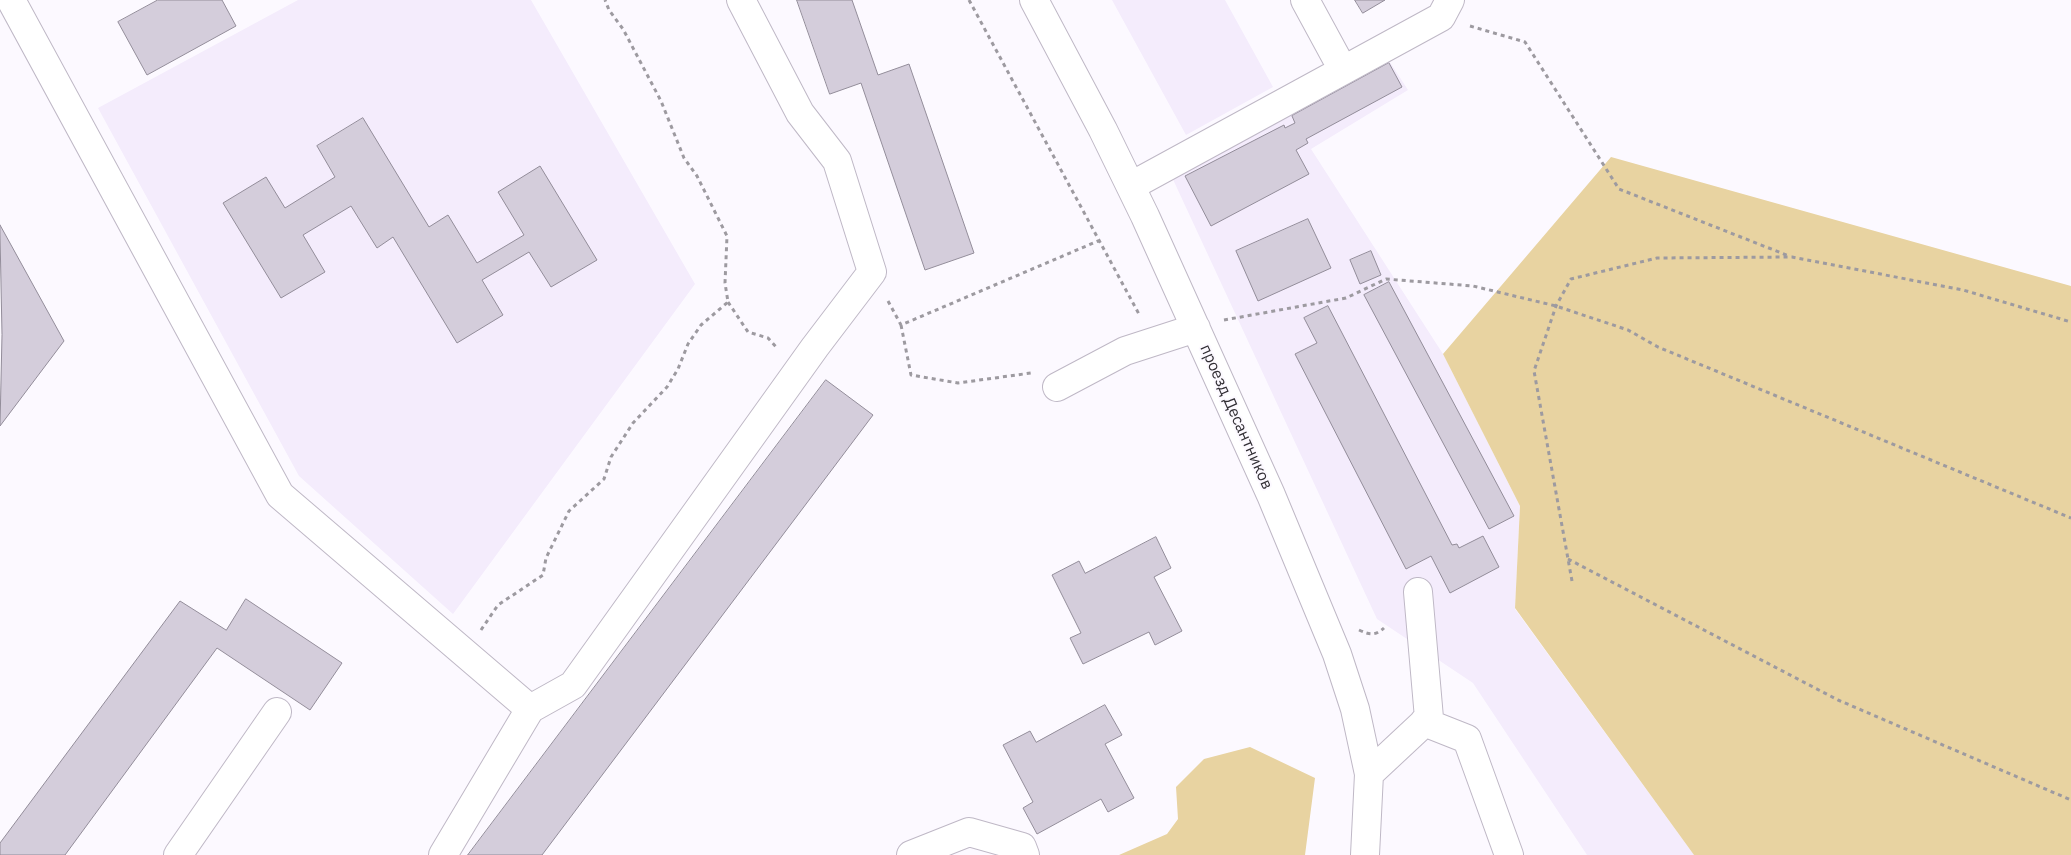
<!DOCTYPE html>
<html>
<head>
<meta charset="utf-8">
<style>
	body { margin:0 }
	canvas { display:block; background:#fcf9ff }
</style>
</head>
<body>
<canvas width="2071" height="855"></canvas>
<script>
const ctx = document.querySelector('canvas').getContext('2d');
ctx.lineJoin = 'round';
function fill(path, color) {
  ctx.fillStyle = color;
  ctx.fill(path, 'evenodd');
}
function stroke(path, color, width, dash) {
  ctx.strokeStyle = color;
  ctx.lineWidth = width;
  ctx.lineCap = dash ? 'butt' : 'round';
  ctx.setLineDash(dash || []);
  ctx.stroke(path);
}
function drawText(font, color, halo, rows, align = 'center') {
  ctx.font = font + ' "IBM Plex Sans",sans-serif';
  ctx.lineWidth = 4;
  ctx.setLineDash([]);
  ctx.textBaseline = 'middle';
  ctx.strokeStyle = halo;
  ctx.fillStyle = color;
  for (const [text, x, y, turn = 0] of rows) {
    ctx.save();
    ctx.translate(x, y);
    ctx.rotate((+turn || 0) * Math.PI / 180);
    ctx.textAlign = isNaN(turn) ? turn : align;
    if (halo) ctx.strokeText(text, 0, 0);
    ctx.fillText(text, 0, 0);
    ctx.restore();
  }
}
const built = new Path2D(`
	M298,0h233l164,284 -242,330 -154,-138 -201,-368z
	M1112,0h113l48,87 -87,48z
	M1386,56l22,34 -97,59 132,205 77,152 -5,103 179,246h-107l-114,-172 -96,-64 -207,-446z`);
const green = new Path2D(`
	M1611,157l460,129v569h-377l-179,-247 5,-102 -77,-152z
	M1250,747l65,31 -10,77h-186l48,-21 11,-15 -2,-32 28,-28z`);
const building = new Path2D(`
	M158,0h64l14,26 -89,49 -29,-53z
	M797,0h55l26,75 31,-11 65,189 -49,17 -64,-187 -31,11z
	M1355,0h30l-22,13z
	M1389,63l13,24 -96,52 2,4 -12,7 13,24 -98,52 -26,-50 99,-51 1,3 10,-5 -3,-7z
	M363,118l66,109 19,-12 29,48 47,-28 -26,-43 42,-26 57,94 -46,27 -22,-35 -47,28 21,35 -46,28 -64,-106 -16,11 -26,-42 -48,29 22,37 -44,26 -58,-95 43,-26 19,31 50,-31 -18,-31z
	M1308,219l23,49 -73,33 -22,-50z
	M0,225l64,116 -64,85 2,-91z
	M1371,251l10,24 -21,9 -10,-24z
	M1389,282l125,234 -25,13 -125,-234z
	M1328,306l124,239 5,-1 2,4 24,-12 16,31 -49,26 -19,-37 -25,13 -111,-215 22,-11 -13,-25z
	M826,380l47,35 -331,440h-74z
	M1156,537l15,31 -17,9 28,54 -27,14 -6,-13 -66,32 -13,-26 11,-5 -29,-58 27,-14 6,12z
	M246,599l96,64 -32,47 -93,-62 -152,207h-65v-12l180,-242 46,29z
	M1105,705l17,30 -17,9 29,54 -26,14 -7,-13 -64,35 -14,-26 10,-6 -30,-57 27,-14 6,11z`);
const path = new Path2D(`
	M969,0l171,316
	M1470,26l55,16 94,147 170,67
	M888,301l13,24 197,-84
	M728,302l20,30 20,6 10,11
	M1224,320l122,-22 40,-19 87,7 83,20 72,24 30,17 413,171
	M901,325l10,50 47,8 73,-10
	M1568,559l270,141 233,100
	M1572,581l-38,-210 22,-65 15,-27 86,-21 135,-1 171,33 108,32
	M481,630l17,-25 45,-30 3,-17 23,-47 35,-32 7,-22 22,-34 34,-36 11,-18 10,-25 13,-19 27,-23 -3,-19 2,-47 -30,-60 -13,-18 -23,-57 -38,-72 -14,-19 -4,-10
	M1359,630c11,5 16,6 25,-2`);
const minor = new Path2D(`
	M11,0l269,495 250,214 43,-24 242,-338 57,-75 -35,-111 -37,-48 -59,-113
	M1034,0l69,130 42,86 126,279 66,159 18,55 14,65 -4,81
	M1305,0l38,70
	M1131,186l310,-169 9,-17
	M1057,387l68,-36 71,-23
	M1424,722l43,17 42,116
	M1369,774l60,-56 -11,-126
	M178,855l99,-143
	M443,855l87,-146
	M911,855l58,-23 53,15 3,8`);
const streetNames = [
	["проезд Десантников",1236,417,66]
];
fill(built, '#f4ecfc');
fill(green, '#e8d3a1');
fill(building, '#d4cddb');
stroke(building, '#938d9a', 1);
stroke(minor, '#bfb8c6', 30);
stroke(path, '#9d9aa0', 3, [4, 4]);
stroke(minor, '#fff', 28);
drawText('16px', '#312e34', '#fcf9ff', streetNames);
</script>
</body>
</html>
